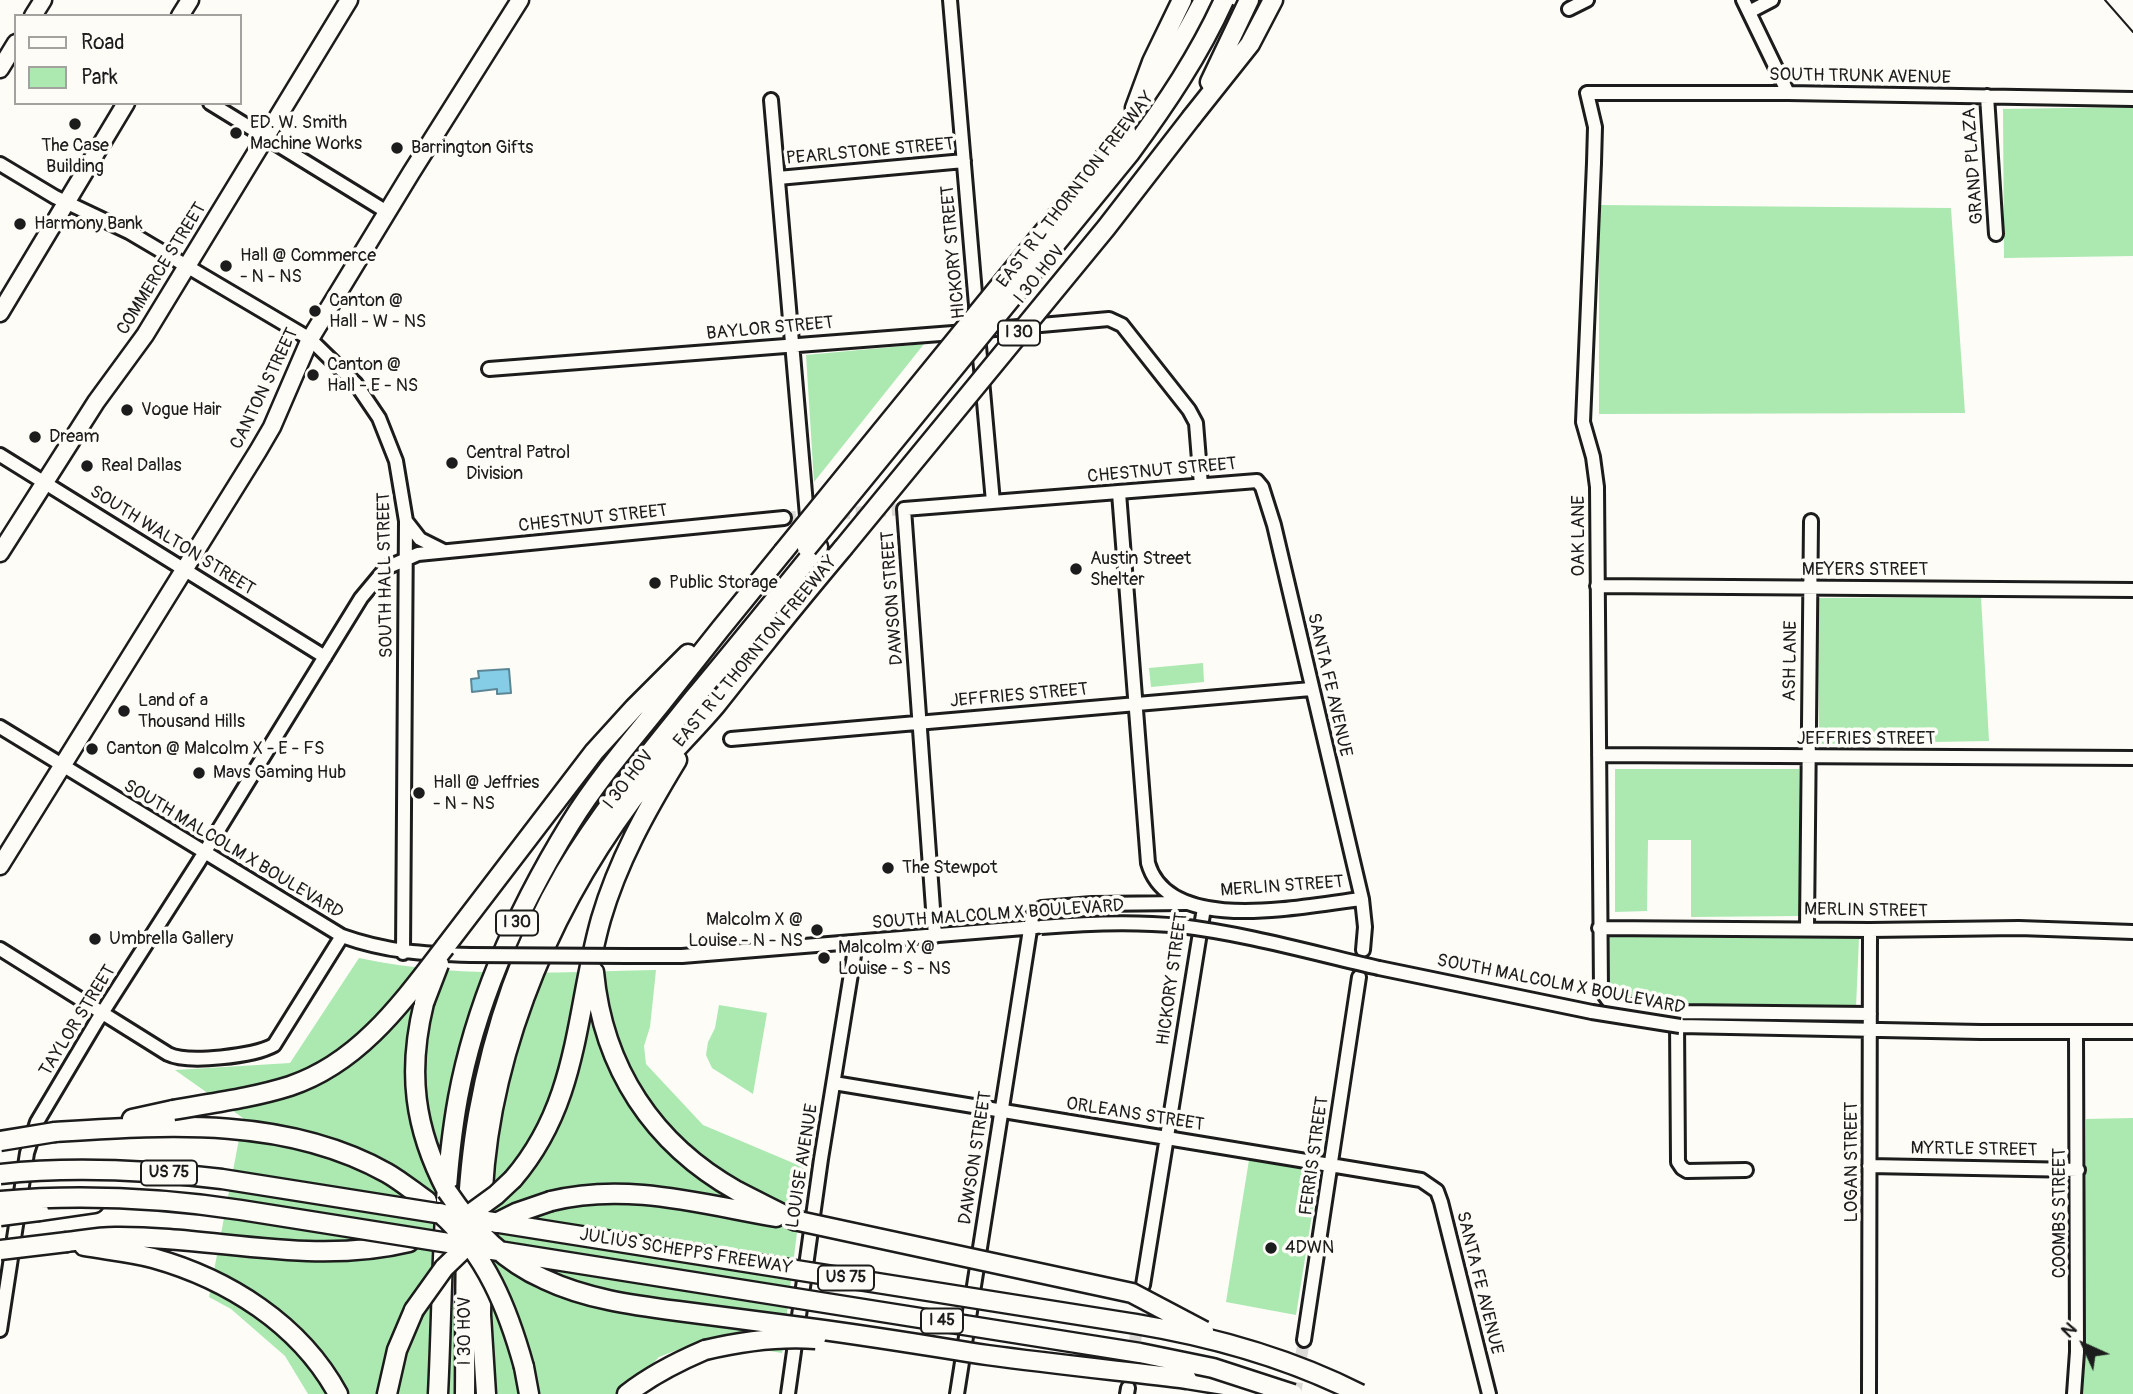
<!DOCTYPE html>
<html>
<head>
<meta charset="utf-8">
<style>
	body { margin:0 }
	#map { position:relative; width:2133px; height:1394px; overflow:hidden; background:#fdfcf7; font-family:Pangolin,sans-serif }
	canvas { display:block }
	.legend { position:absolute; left:14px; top:14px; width:228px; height:91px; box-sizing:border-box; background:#fdfcf7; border:2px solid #a3a29f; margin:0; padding:9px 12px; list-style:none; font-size:21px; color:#1c1c1c }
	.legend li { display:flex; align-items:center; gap:14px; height:35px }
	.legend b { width:35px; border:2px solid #a3a29f }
	.north { position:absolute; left:2049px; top:1310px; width:70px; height:70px; -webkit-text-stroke:5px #fdfcf7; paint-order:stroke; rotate:315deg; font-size:19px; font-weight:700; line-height:28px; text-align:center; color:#1c1c1c }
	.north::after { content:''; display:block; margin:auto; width:24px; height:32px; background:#1c1c1c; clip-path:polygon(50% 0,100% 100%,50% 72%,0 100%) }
</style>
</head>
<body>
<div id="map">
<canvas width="2133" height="1394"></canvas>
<ul class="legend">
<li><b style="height:9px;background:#fdfcf7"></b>Road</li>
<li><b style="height:19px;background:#abe9b0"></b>Park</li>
</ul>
<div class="north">N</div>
</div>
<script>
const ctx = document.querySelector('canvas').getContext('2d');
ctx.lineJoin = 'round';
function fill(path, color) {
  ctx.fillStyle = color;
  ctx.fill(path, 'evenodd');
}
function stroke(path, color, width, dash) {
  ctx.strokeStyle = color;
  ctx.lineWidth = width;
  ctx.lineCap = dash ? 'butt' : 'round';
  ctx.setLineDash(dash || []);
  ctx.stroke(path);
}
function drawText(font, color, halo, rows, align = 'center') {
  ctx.font = font + ' Pangolin,sans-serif';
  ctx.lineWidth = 7;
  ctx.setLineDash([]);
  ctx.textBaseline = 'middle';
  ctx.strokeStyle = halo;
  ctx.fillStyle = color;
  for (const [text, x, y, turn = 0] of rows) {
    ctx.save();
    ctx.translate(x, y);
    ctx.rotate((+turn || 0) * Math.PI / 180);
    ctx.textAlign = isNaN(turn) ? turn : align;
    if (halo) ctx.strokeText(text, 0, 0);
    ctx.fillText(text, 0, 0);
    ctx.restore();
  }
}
const green = new Path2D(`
	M2133,107v149l-129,2 -1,-149z
	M1599,205l352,3 14,205 -366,1z
	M924,344l-110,138 -8,-127z
	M1981,597l8,144 -170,3 -1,-146z
	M1203,663l1,19 -53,5 -2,-19z
	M1615,769h184v147l-108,1v-77h-43l-1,71 -32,1z
	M1608,935l251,3 -3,69 -164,3 -79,-16 -8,-14z
	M359,958c97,21 197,14 297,12l-6,57 -6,19 2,18 57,61 102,43 -23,185 -79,-13 -44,17 -36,37h-315l-23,-38 -54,-47 -22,-12 34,-179 -68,-48 115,-7z
	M719,1005l48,8 -14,81 -41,-26 -6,-13 2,-13 7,-14z
	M2133,1118v276h-50l3,-275z
	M1249,1160l70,11 -23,144 -70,-13z`);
const water = new Path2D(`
	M509,669l2,24 -14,1v-5l-25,3 -1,-13 8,-1 -1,-7z`);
const minorTunnel = new Path2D(`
	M784,518l120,-9
	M1130,1378l12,-86
	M1295,1394l9,-54`);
const minor = new Path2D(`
	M950,0l27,317
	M1743,0l45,93
	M1569,9l18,-9
	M1749,12l23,-12
	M1987,96l9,138
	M771,100l36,416
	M210,103l177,109
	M0,164l55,33 74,35 181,107 46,45 23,34 17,43 10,60 -3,432
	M778,178l186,-17
	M984,330l125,-11 13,6 67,85 7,13 5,62
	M978,335l15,167
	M489,369l477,-37
	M0,455l325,202
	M1119,493l29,370c21,74 158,42 214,36
	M406,521l14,18 22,11
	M1597,586l536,4
	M0,727l342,209c45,16 82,18 129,19
	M731,739l580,-50
	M1599,755l534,3
	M1599,928l271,2 149,-2 114,4
	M1807,928l4,-407
	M935,936l-31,-427 353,-28 5,6 12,38 88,374 3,28 -2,23
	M0,949l168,105c20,10 86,2 106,-9l68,-109
	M628,956h54l354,-29
	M1379,968l213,44
	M1870,1014l-192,-2 -55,-7 -15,-5 -7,-10 -4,-503 -4,-30 -10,-35 11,-259 1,-36 -8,-34h201l345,6
	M1677,1021l1,141 4,6 5,3 59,-1
	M1680,1026l301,6h152
	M834,1083l587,97 16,11 4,11 48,192
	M1869,1166l209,4
	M1143,1285l61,-377
	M0,1330l27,-177 10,-31 60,-101 101,-158 163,-265 25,-30 32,-14 366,-36
	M1304,1340l55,-363
	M788,1394l33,-235 35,-216
	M957,1394l75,-477 4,-6 6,-3 50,-4 94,-1
	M1127,1394l1,-6
	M1869,1394l1,-464
	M2074,1394l3,-42 -1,-320`);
const major = new Path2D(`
	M33,16l10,-16
	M180,16l10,-16
	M0,69l16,-26
	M0,313l126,-210
	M0,553l96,-151 49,-67 204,-335
	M0,866l258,-415 14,-24 38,-88 101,-166 109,-173`);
const highway = new Path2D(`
	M1210,82l39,-82
	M1135,108l17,-46 30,-62
	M1192,117l58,-73 23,-44
	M1126,131l31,-44 47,-87
	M445,947l149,-195 40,-44 54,-54
	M594,972c9,96 59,172 143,219 19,10 38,19 57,29
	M424,1003c-17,69 -10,125 23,188
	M132,1119l41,-9
	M55,1132c111,-7 230,-16 332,41 14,8 27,19 40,28
	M513,1179c67,-78 62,-168 88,-260 17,-58 45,-108 76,-159
	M551,1201c75,-19 150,3 225,16
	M39,1211l55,-8
	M482,1218c1,-149 62,-299 150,-418 25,-34 57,-63 84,-95 17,-21 33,-42 50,-63 25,-32 51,-63 77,-94
	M67,1242c16,-2 32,-5 48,-5 98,-1 196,29 294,5
	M84,1246c23,4 46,6 69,12 75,21 147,66 185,136
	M482,1256l-1,59 5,79
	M524,1367l5,27
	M1187,1379l87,14
	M387,1394l10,-44 17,-40
	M438,1394c5,-97 3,-202 20,-296 18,-97 61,-191 112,-274 26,-42 59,-81 90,-119 40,-51 81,-102 123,-153
	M465,1394c1,-93 -3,-188 13,-279 15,-84 44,-169 87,-243 37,-62 83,-117 129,-174 42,-50 83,-101 124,-151
	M627,1394c24,-19 50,-32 78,-44`);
const tram = new Path2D(`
	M2105,0l28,32`);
const minorBridge = new Path2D(`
	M1041,927c46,-4 93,-6 139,-1 67,8 133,27 199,42
	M471,955l157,1
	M1592,1012l88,14`);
const highwayBridge = new Path2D(`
	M807,548l323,-395c36,-49 69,-98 94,-153
	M843,548l263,-320 86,-111
	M783,552l343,-421
	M424,1003l15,-39
	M173,1110c39,-7 79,-12 117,-24 69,-23 112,-83 155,-139
	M0,1141l55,-9
	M0,1174c74,-8 148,-4 222,5l914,145c78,13 153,34 224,70
	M447,1191c24,36 56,70 97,88 42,20 88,26 134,32 38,5 77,10 115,15 65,8 130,19 194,29 67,9 134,16 200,24
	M0,1201c81,-7 161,-3 241,9l899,143 73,15 80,26
	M440,1213c46,41 68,96 84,154
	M0,1216l39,-5
	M463,1219l33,-24 17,-16
	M794,1220l338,73 72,38
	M496,1223l20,-10 35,-12
	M0,1250l67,-8
	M414,1310l30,-42 29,-28
	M705,1350c38,-9 73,-14 111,-11`);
const markers = [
	[75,124,7,"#1c1c1c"],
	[236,133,7,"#1c1c1c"],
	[397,148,7,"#1c1c1c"],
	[20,224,7,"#1c1c1c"],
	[226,266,7,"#1c1c1c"],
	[315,311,7,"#1c1c1c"],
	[313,375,7,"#1c1c1c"],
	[127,410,7,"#1c1c1c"],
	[35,437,7,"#1c1c1c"],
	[452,463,7,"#1c1c1c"],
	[87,466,7,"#1c1c1c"],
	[1076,569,7,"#1c1c1c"],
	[655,583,7,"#1c1c1c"],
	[124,711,7,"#1c1c1c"],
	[92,749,7,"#1c1c1c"],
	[199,773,7,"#1c1c1c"],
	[419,793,7,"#1c1c1c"],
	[888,868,7,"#1c1c1c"],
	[817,930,7,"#1c1c1c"],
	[95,939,7,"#1c1c1c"],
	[824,958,7,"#1c1c1c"],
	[1271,1248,7,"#1c1c1c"]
];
const shields = [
	[1019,333,42],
	[517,923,42],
	[169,1173,56],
	[846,1278,56],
	[942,1321,42]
];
const shieldNames = [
	["I 30",1019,333],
	["I 30",517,923],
	["US 75",169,1173],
	["US 75",846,1278],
	["I 45",942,1321]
];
const streetNames = [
	["SOUTH TRUNK AVENUE",1860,77,1],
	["PEARLSTONE STREET",870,152,-5],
	["GRAND PLAZA",1974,166,-94],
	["EAST R L THORNTON FREEWAY",1076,190,-52],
	["HICKORY STREET",954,252,-95],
	["COMMERCE STREET",162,269,-58],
	["I 30 HOV",1040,275,-51],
	["BAYLOR STREET",770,329,-5],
	["CANTON STREET",265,389,-64],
	["CHESTNUT STREET",1162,471,-5],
	["CHESTNUT STREET",593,519,-6],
	["OAK LANE",1579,536,-90],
	["SOUTH WALTON STREET",172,541,32],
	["MEYERS STREET",1865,570],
	["SOUTH HALL STREET",386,575,-91],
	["DAWSON STREET",893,598,-94],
	["EAST R L THORNTON FREEWAY",756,652,-50],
	["ASH LANE",1791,661,-89],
	["SANTA FE AVENUE",1329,685,77],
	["JEFFRIES STREET",1019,696,-5],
	["JEFFRIES STREET",1866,739],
	["I 30 HOV",629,780,-52],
	["SOUTH MALCOLM X BOULEVARD",233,850,31],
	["MERLIN STREET",1282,887,-4],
	["MERLIN STREET",1866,911,1],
	["SOUTH MALCOLM X BOULEVARD",998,915,-4],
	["HICKORY STREET",1173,979,-82],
	["SOUTH MALCOLM X BOULEVARD",1561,985,11],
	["TAYLOR STREET",78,1021,-58],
	["ORLEANS STREET",1135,1115,9],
	["MYRTLE STREET",1974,1150,1],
	["FERRIS STREET",1315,1156,-82],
	["DAWSON STREET",976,1158,-81],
	["LOGAN STREET",1852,1162,-90],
	["LOUISE AVENUE",803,1166,-81],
	["COOMBS STREET",2060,1213,-90],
	["JULIUS SCHEPPS FREEWAY",686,1252,9],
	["SANTA FE AVENUE",1479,1283,76],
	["I 30 HOV",465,1331,-90]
];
const poiNames = [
	["ED. W. Smith",250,123],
	["Machine Works",250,144],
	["The Case",75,146,"center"],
	["Building",75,167,"center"],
	["Barrington Gifts",411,148],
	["Harmony Bank",34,224],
	["Hall @ Commerce",240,256],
	["- N - NS",240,277],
	["Canton @",329,301],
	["Hall - W - NS",329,322],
	["Canton @",327,365],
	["Hall - E - NS",327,386],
	["Vogue Hair",141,410],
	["Dream",49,437],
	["Central Patrol",466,453],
	["Division",466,474],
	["Real Dallas",101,466],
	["Austin Street",1090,559],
	["Shelter",1090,580],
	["Public Storage",669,583],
	["Land of a",138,701],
	["Thousand Hills",138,722],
	["Canton @ Malcolm X - E - FS",106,749],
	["Mavs Gaming Hub",213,773],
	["Hall @ Jeffries",433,783],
	["- N - NS",433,804],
	["The Stewpot",902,868],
	["Malcolm X @",803,920,"right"],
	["Louise - N - NS",803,941,"right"],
	["Umbrella Gallery",109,939],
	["Malcolm X @",838,948],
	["Louise - S - NS",838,969],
	["4DWN",1285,1248]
];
fill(green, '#abe9b0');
fill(water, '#85cde6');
stroke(water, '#5b8695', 2);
stroke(minorTunnel, '#dbdad6', 12, [12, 6]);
stroke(minor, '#1c1c1c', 18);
stroke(major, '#1c1c1c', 21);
stroke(highway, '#1c1c1c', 23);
stroke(minor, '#fdfcf7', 12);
stroke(major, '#fdfcf7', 16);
stroke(highway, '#fdfcf7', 18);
stroke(tram, '#1c1c1c', 2);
stroke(minorBridge, '#1c1c1c', 18, []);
stroke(highwayBridge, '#1c1c1c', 23, []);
stroke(minorBridge, '#fdfcf7', 12);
stroke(highwayBridge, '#fdfcf7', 18);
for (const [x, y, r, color] of markers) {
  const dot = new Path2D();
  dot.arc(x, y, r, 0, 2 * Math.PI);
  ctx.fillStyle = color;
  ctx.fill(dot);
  stroke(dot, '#fdfcf7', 2.5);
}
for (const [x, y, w] of shields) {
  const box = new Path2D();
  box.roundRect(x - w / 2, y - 12.5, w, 25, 5);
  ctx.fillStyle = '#fdfcf7';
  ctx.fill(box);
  stroke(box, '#1c1c1c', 2);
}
drawText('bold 16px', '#1c1c1c', null, shieldNames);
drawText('18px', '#1c1c1c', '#fdfcf7', streetNames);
drawText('18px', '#1c1c1c', '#fdfcf7', poiNames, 'left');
</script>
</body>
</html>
